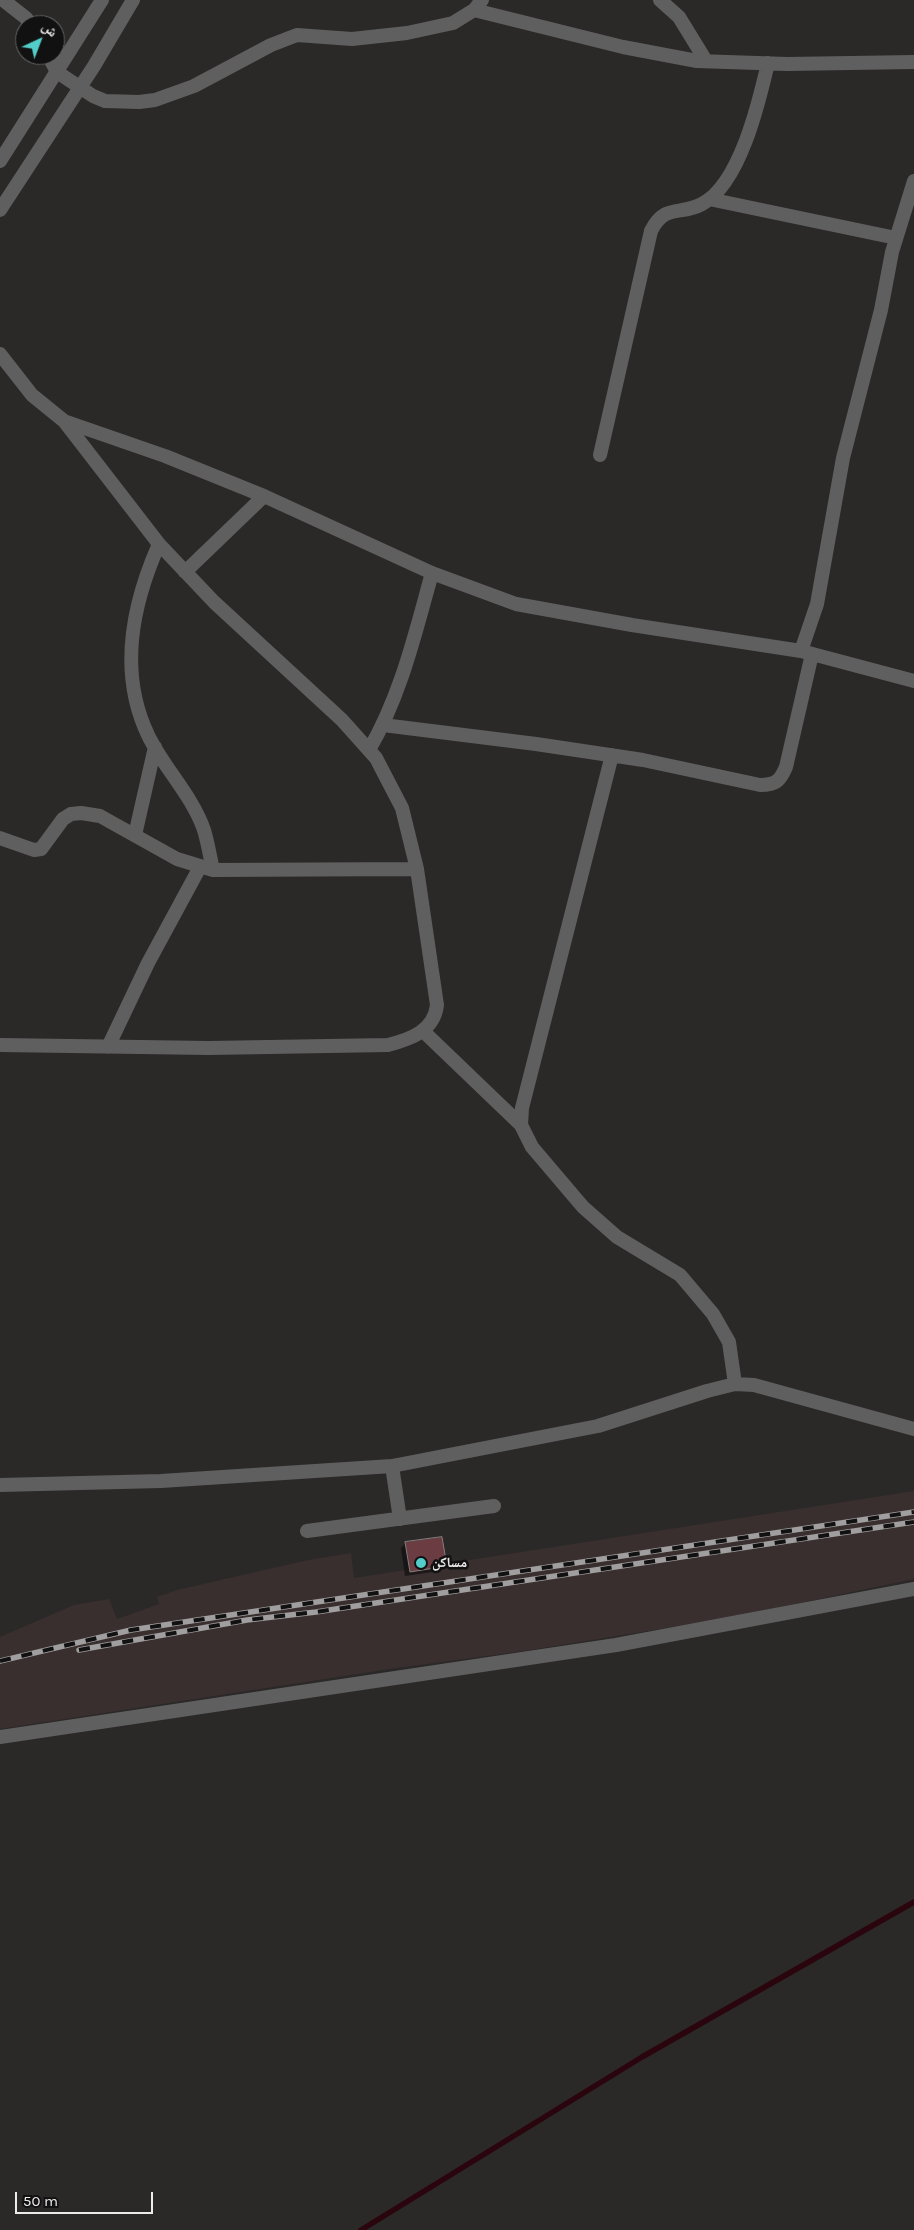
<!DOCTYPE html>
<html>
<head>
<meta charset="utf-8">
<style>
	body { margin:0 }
	#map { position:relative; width:914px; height:2230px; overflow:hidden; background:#2b2828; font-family:Karla,"Noto Naskh Arabic",sans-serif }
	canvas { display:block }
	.north { position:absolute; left:15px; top:15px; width:50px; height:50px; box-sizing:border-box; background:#121111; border:1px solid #696868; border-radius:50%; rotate:43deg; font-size:14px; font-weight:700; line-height:20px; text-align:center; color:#eceaea }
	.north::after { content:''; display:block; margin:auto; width:18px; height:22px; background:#53cdca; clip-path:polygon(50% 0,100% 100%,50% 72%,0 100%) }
	.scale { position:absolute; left:15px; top:2192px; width:138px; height:22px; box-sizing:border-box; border:2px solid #eceaea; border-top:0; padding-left:6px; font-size:15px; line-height:18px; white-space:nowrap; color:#eceaea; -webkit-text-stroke:4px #121111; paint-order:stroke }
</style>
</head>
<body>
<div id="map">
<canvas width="914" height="2230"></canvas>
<div class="north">ش</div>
<div class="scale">50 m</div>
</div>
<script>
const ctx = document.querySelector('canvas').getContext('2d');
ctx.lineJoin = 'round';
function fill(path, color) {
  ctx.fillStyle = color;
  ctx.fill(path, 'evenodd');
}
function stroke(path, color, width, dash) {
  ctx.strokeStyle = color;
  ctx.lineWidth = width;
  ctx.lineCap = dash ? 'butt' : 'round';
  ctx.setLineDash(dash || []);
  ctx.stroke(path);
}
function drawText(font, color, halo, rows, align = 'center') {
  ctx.font = font + ' Karla,"Noto Naskh Arabic",sans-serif';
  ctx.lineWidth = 5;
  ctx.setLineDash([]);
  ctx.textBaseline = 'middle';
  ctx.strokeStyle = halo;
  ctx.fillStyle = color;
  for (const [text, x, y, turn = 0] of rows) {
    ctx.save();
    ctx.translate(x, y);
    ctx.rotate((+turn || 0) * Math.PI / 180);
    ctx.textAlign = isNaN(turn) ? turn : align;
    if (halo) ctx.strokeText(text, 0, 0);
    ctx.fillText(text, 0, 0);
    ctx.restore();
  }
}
const built = new Path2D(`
	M914,1491v88l-180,38 -210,34 -134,18 -390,60v-92l74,-32 35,-6 8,20 42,-15 -2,-7 20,-7 131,-30 43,-7 3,25z`);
const shadow = new Path2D(`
	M406,1543l39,23 -5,5 -35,5 -4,-28z`);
const stream = new Path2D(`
	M361,2230l281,-173 272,-155`);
const building = new Path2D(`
	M442,1537l5,29 -37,6 -5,-30z`);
const minor = new Path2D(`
	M3,0l23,18 5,7
	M660,0l19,17 27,44
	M474,10l149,37 74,14 90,3 127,-2
	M48,55l9,17 36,24 12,5 34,1 16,-2 39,-14 77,-41 26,-10 55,4 55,-6 46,-10 21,-13 8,-10
	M709,199l187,39
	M0,354l32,41 32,26 101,35 99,40 168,77 84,31 116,21 169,26 113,30
	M600,455l51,-224c14,-28 29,-15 51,-27 38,-20 57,-102 66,-141
	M159,544c-27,61 -41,128 -11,191 15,32 44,60 56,95 4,13 6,27 9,40
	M185,572l79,-76
	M801,651l16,-47 26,-146 38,-148 11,-58 22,-71
	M383,725l153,19 107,16 117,25c16,0 20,-4 26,-18l26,-113
	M369,750c32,-55 46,-116 63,-177
	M612,755l-90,353 -1,17 11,22 51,60 34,30 63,38 33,39 16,28 6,42
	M135,835l20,-88
	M0,838l34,12 7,-1 22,-30 8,-5 10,-1 19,3 77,43 36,11 204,-1
	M423,1031l98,94
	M0,1045l209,3 179,-3c23,-6 46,-14 49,-40l-20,-136 -15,-61 -26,-50 -34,-38 -128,-118 -55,-58 -95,-123
	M108,1047l40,-84 52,-96
	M392,1466l8,53
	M0,1485l161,-4 231,-15 206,-40 109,-35 28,-7 19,1 160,44
	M307,1531l187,-25
	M0,1737l616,-92 298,-56`);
const tertiary = new Path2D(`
	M0,161l102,-161
	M0,210l94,-144 39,-66`);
const rail = new Path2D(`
	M79,1650l168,-30 69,-8 598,-90
	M0,1661l131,-31 783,-118`);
const markers = [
	[421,1563,6,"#53cdca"]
];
const poiNames = [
	["مساكن",432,1563]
];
fill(built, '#392f2f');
fill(shadow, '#0007');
stroke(stream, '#2b050d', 5.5);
fill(building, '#6b3d43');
stroke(building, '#827f7f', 1);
stroke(minor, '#605f5f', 14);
stroke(tertiary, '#605f5f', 14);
stroke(rail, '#a09e9e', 5.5);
stroke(rail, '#121111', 4, [11]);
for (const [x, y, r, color] of markers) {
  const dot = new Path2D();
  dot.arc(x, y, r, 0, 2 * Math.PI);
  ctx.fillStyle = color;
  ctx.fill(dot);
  stroke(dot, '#121111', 2);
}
drawText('bold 14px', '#eceaea', '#121111', poiNames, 'left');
</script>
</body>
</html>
